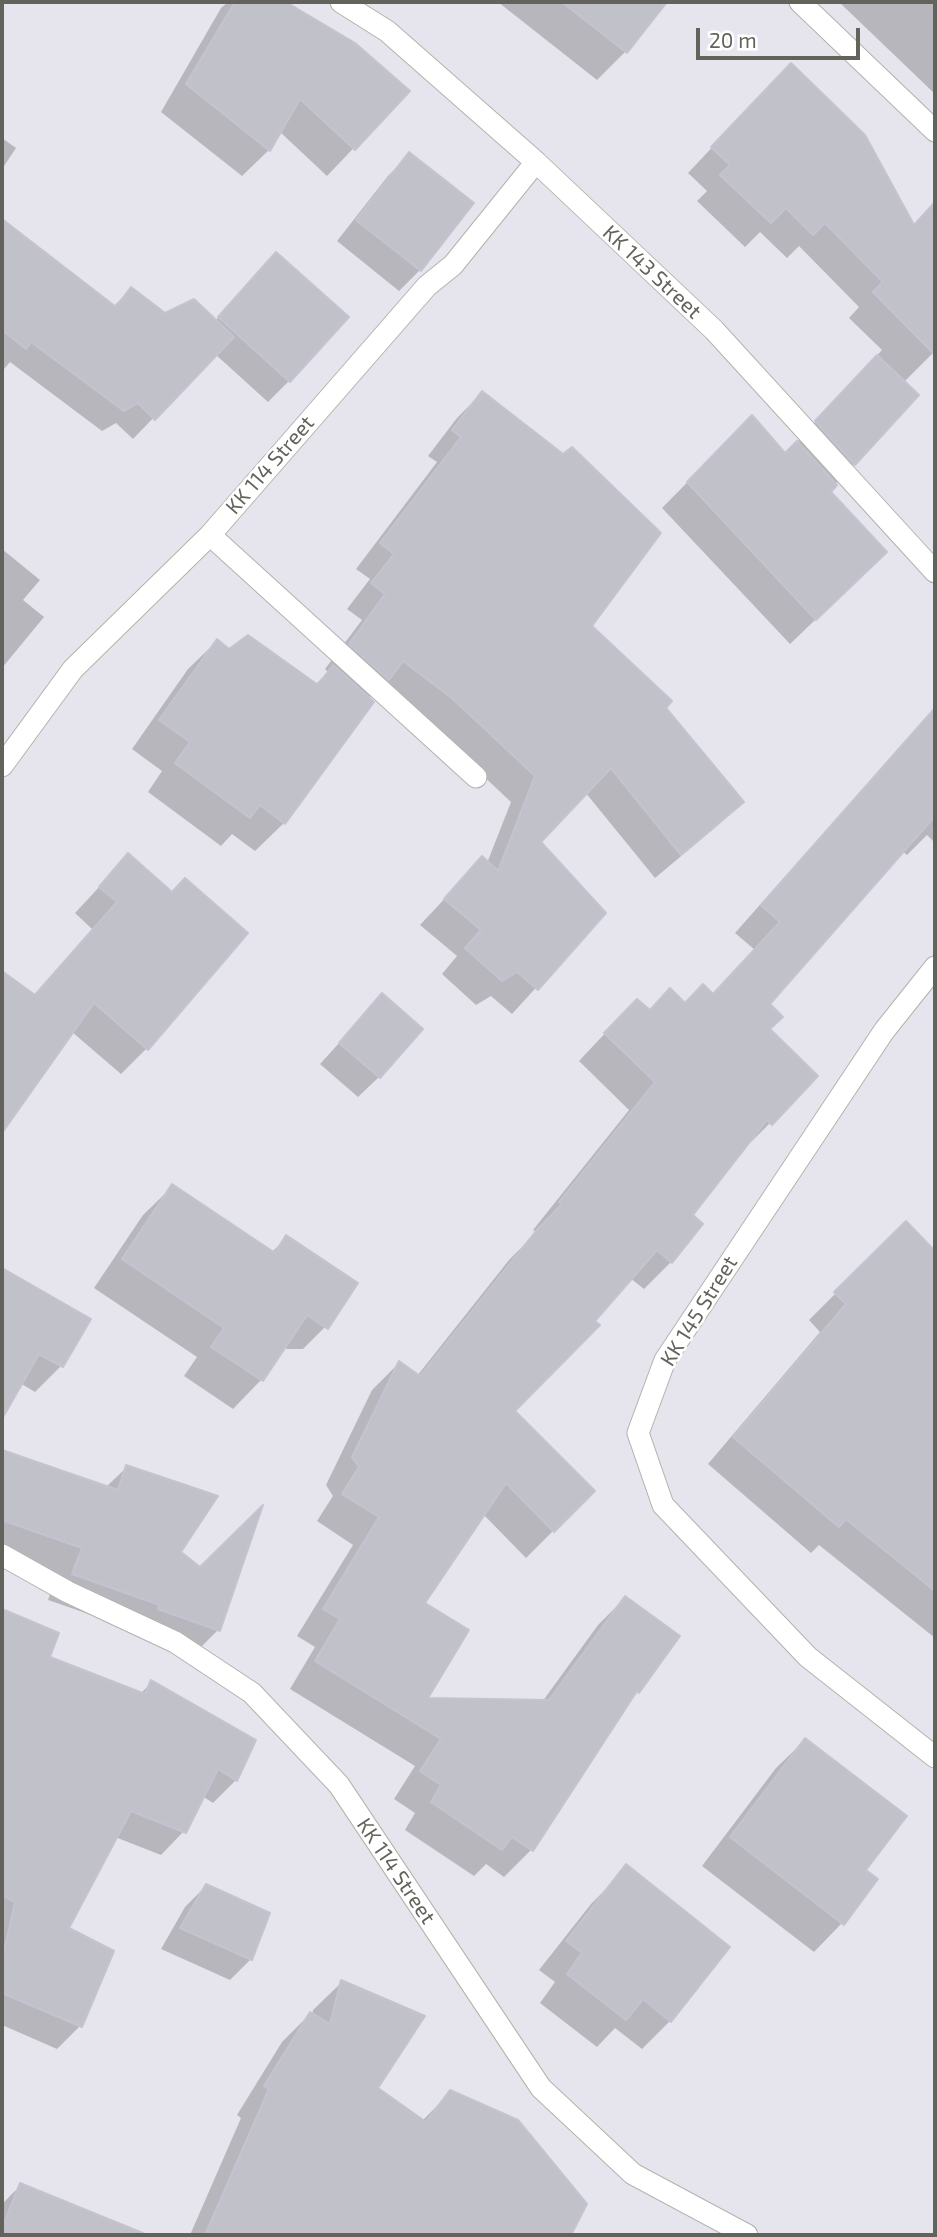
<!DOCTYPE html>
<html>
<head>
<meta charset="utf-8">
<style>
	body { margin:0 }
	#map { position:relative; width:937px; height:2237px; overflow:hidden; background:#e6e4ed; font-family:"Exo 2",sans-serif }
	canvas { display:block }
	.frame { position:absolute; inset:0; border:4px solid #63635c; pointer-events:none }
	.scale { position:absolute; left:696px; top:28px; width:164px; height:32px; box-sizing:border-box; border:4px solid #63635c; border-top:0; padding-left:9px; font-size:21px; line-height:24px; white-space:nowrap; color:#63635c; -webkit-text-stroke:5px #fff; paint-order:stroke }
</style>
</head>
<body>
<div id="map">
<canvas width="937" height="2237"></canvas>
<div class="frame"></div>
<div class="scale">20 m</div>
</div>
<script>
const ctx = document.querySelector('canvas').getContext('2d');
ctx.lineJoin = 'round';
function fill(path, color) {
  ctx.fillStyle = color;
  ctx.fill(path, 'evenodd');
}
function stroke(path, color, width, dash) {
  ctx.strokeStyle = color;
  ctx.lineWidth = width;
  ctx.lineCap = dash ? 'butt' : 'round';
  ctx.setLineDash(dash || []);
  ctx.stroke(path);
}
function drawText(font, color, halo, rows, align = 'center') {
  ctx.font = font + ' "Exo 2",sans-serif';
  ctx.lineWidth = 5;
  ctx.setLineDash([]);
  ctx.textBaseline = 'middle';
  ctx.strokeStyle = halo;
  ctx.fillStyle = color;
  for (const [text, x, y, turn = 0] of rows) {
    ctx.save();
    ctx.translate(x, y);
    ctx.rotate((+turn || 0) * Math.PI / 180);
    ctx.textAlign = isNaN(turn) ? turn : align;
    if (halo) ctx.strokeText(text, 0, 0);
    ctx.fillText(text, 0, 0);
    ctx.restore();
  }
}
const shadow = new Path2D(`
	M228,2h54l72,42 53,48 -80,84 -48,-45 -10,19 -27,26 -81,-64 60,-104z
	M498,2h167l-40,50 -28,28z
	M839,2h96v92z
	M766,90l148,137 11,-11 10,11v124l-32,32 14,12 -89,97 31,86 -69,66 -128,-136 90,-91 33,38 97,-105 -33,-32 10,-11 -60,-61 -12,12 -27,-26 -15,15 -48,-46 10,-10 -19,-18z
	M2,138l14,10 -14,21z
	M409,155l11,115 -21,21 -62,-50 51,-65z
	M6,225l107,82 18,-18 34,26 50,6 41,-46 33,106 -21,21 -53,-48 -82,85 -17,-16 -14,8 -92,-69 -6,7 -2,-2v-137z
	M482,393l107,233 75,82 78,93 -25,25 -62,52 -70,-86 -46,50 65,71 -92,101 -21,-18 -15,9 -34,-31 15,-18 -37,-31 62,-66 5,4 24,-61 -83,-78 -48,-37 -12,12 -84,124 -29,28 -23,-17 -11,12 -73,-54 14,-21 -30,-22 56,-80 29,-28 12,10 86,34 13,-13 -3,-3 37,-49 -15,-11 23,-30 -14,-10 81,-107 -9,-6 29,-38z
	M2,549l38,31 -17,20 21,17 -42,51z
	M935,707v136l-8,-8 -20,20 -5,-4 -135,154 3,118 -27,27 -53,65 -19,47 -27,27 -14,-11 -118,133 81,80 -67,67 -43,-44 -60,90 2,95 117,3 56,-77 27,-27 13,93 -9,10 -98,149 -27,27 -18,-13 -12,12 -69,-46 10,-17 -21,-14 21,-33 -125,-77 25,-42 -18,-11 56,-91 -36,-24 16,-25 -7,-11 46,-95 27,-27 18,13 92,-116 28,-28 -4,-2 96,-120 -50,-49 31,-33 39,-16 36,-7 27,-9 43,-46 -20,-17z
	M128,856l44,38 74,40 -100,115 -25,25 -49,-42 -53,73 -17,18v-150l31,23 59,-67 -17,-16z
	M382,996l-3,81 -21,20 -38,-33z
	M172,1187l99,66 16,-16 45,83 -29,29h-16l-3,-3 -23,34 -28,29 -49,-33 13,-19 -103,-69 49,-73z
	M906,1223l29,30v117l-44,45 18,27 26,21v175l-116,-93 -8,8 -103,-89 112,-132 -11,-12z
	M2,1270l86,50 -27,46 -26,26 -15,-9 -18,33z
	M2,1452l104,35 21,-20 52,86 39,77 -26,26 -58,-21 1,-5 -87,-30 9,-26 -55,-20z
	M10,1614l37,44 93,36 11,-11 85,97 -23,23 -11,-7 -18,35 -23,24 -46,-18 -48,92 13,97 -23,23 -55,-24v-260l12,-17 -12,-5v-120z
	M805,1740l59,130 -22,53 -28,29 -112,-86 74,-98z
	M620,1875l50,146 -28,28 -27,-21 -18,19 -57,-44 15,-21 -16,-12 52,-66z
	M206,1886l45,73 -21,21 -69,-31 24,-42z
	M342,1982l34,106 46,33 29,-29 134,112 -16,31h-379l51,-117 -4,-3 45,-73 28,-28 2,1 1,-5z
	M21,2185l123,50h-142v-31z`);
const building = new Path2D(`
	M235,2h51l69,41 55,48 -55,59 -55,-51 -30,52 -84,-67z
	M562,2h105l-40,51z
	M791,63l74,72 49,90 21,-23v153l-62,-63 10,-10 -58,-59 -12,12 -27,-27 -15,15 -51,-48 10,-10 -19,-18z
	M409,152l65,51 -53,68 -65,-51z
	M2,219l114,88 15,-20 34,26 29,-14 40,38 -79,83 -17,-17 -14,8 -93,-69 -5,7 -24,-19z
	M276,252l73,65 -59,65 -72,-65z
	M877,355l42,40 -64,70 -40,-44z
	M482,391l81,63 9,-7 89,86 -69,93 80,75 -6,7 78,94 -63,53 -70,-87 -70,74 65,71 -68,77 -21,-18 -15,9 -37,-33 16,-18 -37,-31 38,-43 16,15 37,-95 -82,-77 -50,-38 -14,19 -40,-36 36,-50 -14,-11 23,-29 -14,-11 81,-106 -9,-7z
	M752,415l33,38 12,-12 40,44 -6,7 56,60 -71,68 -129,-138z
	M248,635l70,50 15,-20 41,37 -89,122 -25,-19 -10,13 -75,-55 15,-21 -31,-22 58,-81 12,10z
	M935,708v108l-165,188 13,13 -13,12 48,47 -46,49 -5,-5 -74,95 10,9 -31,39 -15,-13 -62,71 5,4 -85,86 80,80 -41,41 -48,-49 -81,120 44,27 -41,68 121,2 76,-104 55,40 -41,57 -2,-2 -104,160 -21,-14 -10,13 -71,-48 10,-17 -21,-14 21,-32 -126,-78 25,-42 -17,-10 56,-92 -37,-23 17,-27 -7,-10 47,-96 21,15 116,-145 26,-27 -3,-2 96,-120 -51,-49 33,-34 13,11 20,-22 15,15 18,-19 10,10 67,-72 -19,-17z
	M128,853l44,39 13,-14 63,55 -100,117 -54,-47 -92,130v-162l33,24 82,-93 -18,-15z
	M382,993l41,36 -43,49 -41,-35z
	M172,1184l103,69 11,-18 72,48 -30,46 -21,-14 -44,66 -52,-34 13,-19 -102,-69z
	M906,1221l29,30v340l-89,-72 -7,8 -106,-90 113,-133 -12,-12z
	M2,1268l89,51 -28,48 -24,-13 -37,65z
	M2,1450l116,40 8,-25 92,31 -37,56 19,15 63,-62 -43,126 -62,-22 2,-4 -88,-31 10,-26 -80,-28z
	M2,1609l57,24 -9,24 95,37 6,-14 105,60 -19,41 -19,-12 -32,64 -55,-22 -62,117 45,23 -32,76 -80,-34v-32l13,-59 -13,-7z
	M805,1738l102,78 -41,54 12,9 -34,46 -114,-88z
	M626,1864l104,83 -59,75 -28,-23 -17,21 -59,-46 15,-21 -16,-12z
	M206,1884l64,29 -18,47 -72,-32z
	M341,1980l84,36 -47,72 48,34 24,-32 68,30 69,84 -16,31h-366l64,-146 -5,-3 46,-74 20,12z
	M20,2183l125,51v1h-143v-7z`);
const minor = new Path2D(`
	M341,2l46,29 149,131 178,168 221,242
	M800,2l135,129
	M210,535l266,242
	M2,766l71,-97 137,-134 217,-249 26,-21 83,-103
	M935,967l-51,64 -219,329 -27,73 25,72 145,152 127,100
	M2,1555l66,37 107,50 77,51 87,92 202,303 92,86 114,61`);
const streetNames = [
	["KK 143 Street",652,272,43],
	["KK 114 Street",270,465,-49],
	["KK 145 Street",699,1311,-58],
	["KK 114 Street",396,1871,56]
];
fill(shadow, '#0003');
fill(building, '#c1c1c9');
stroke(building, '#c4c3d1', 2);
stroke(minor, '#b3b3ad', 23);
stroke(minor, '#fff', 21);
drawText('21px', '#63635c', '#fff', streetNames);
</script>
</body>
</html>
